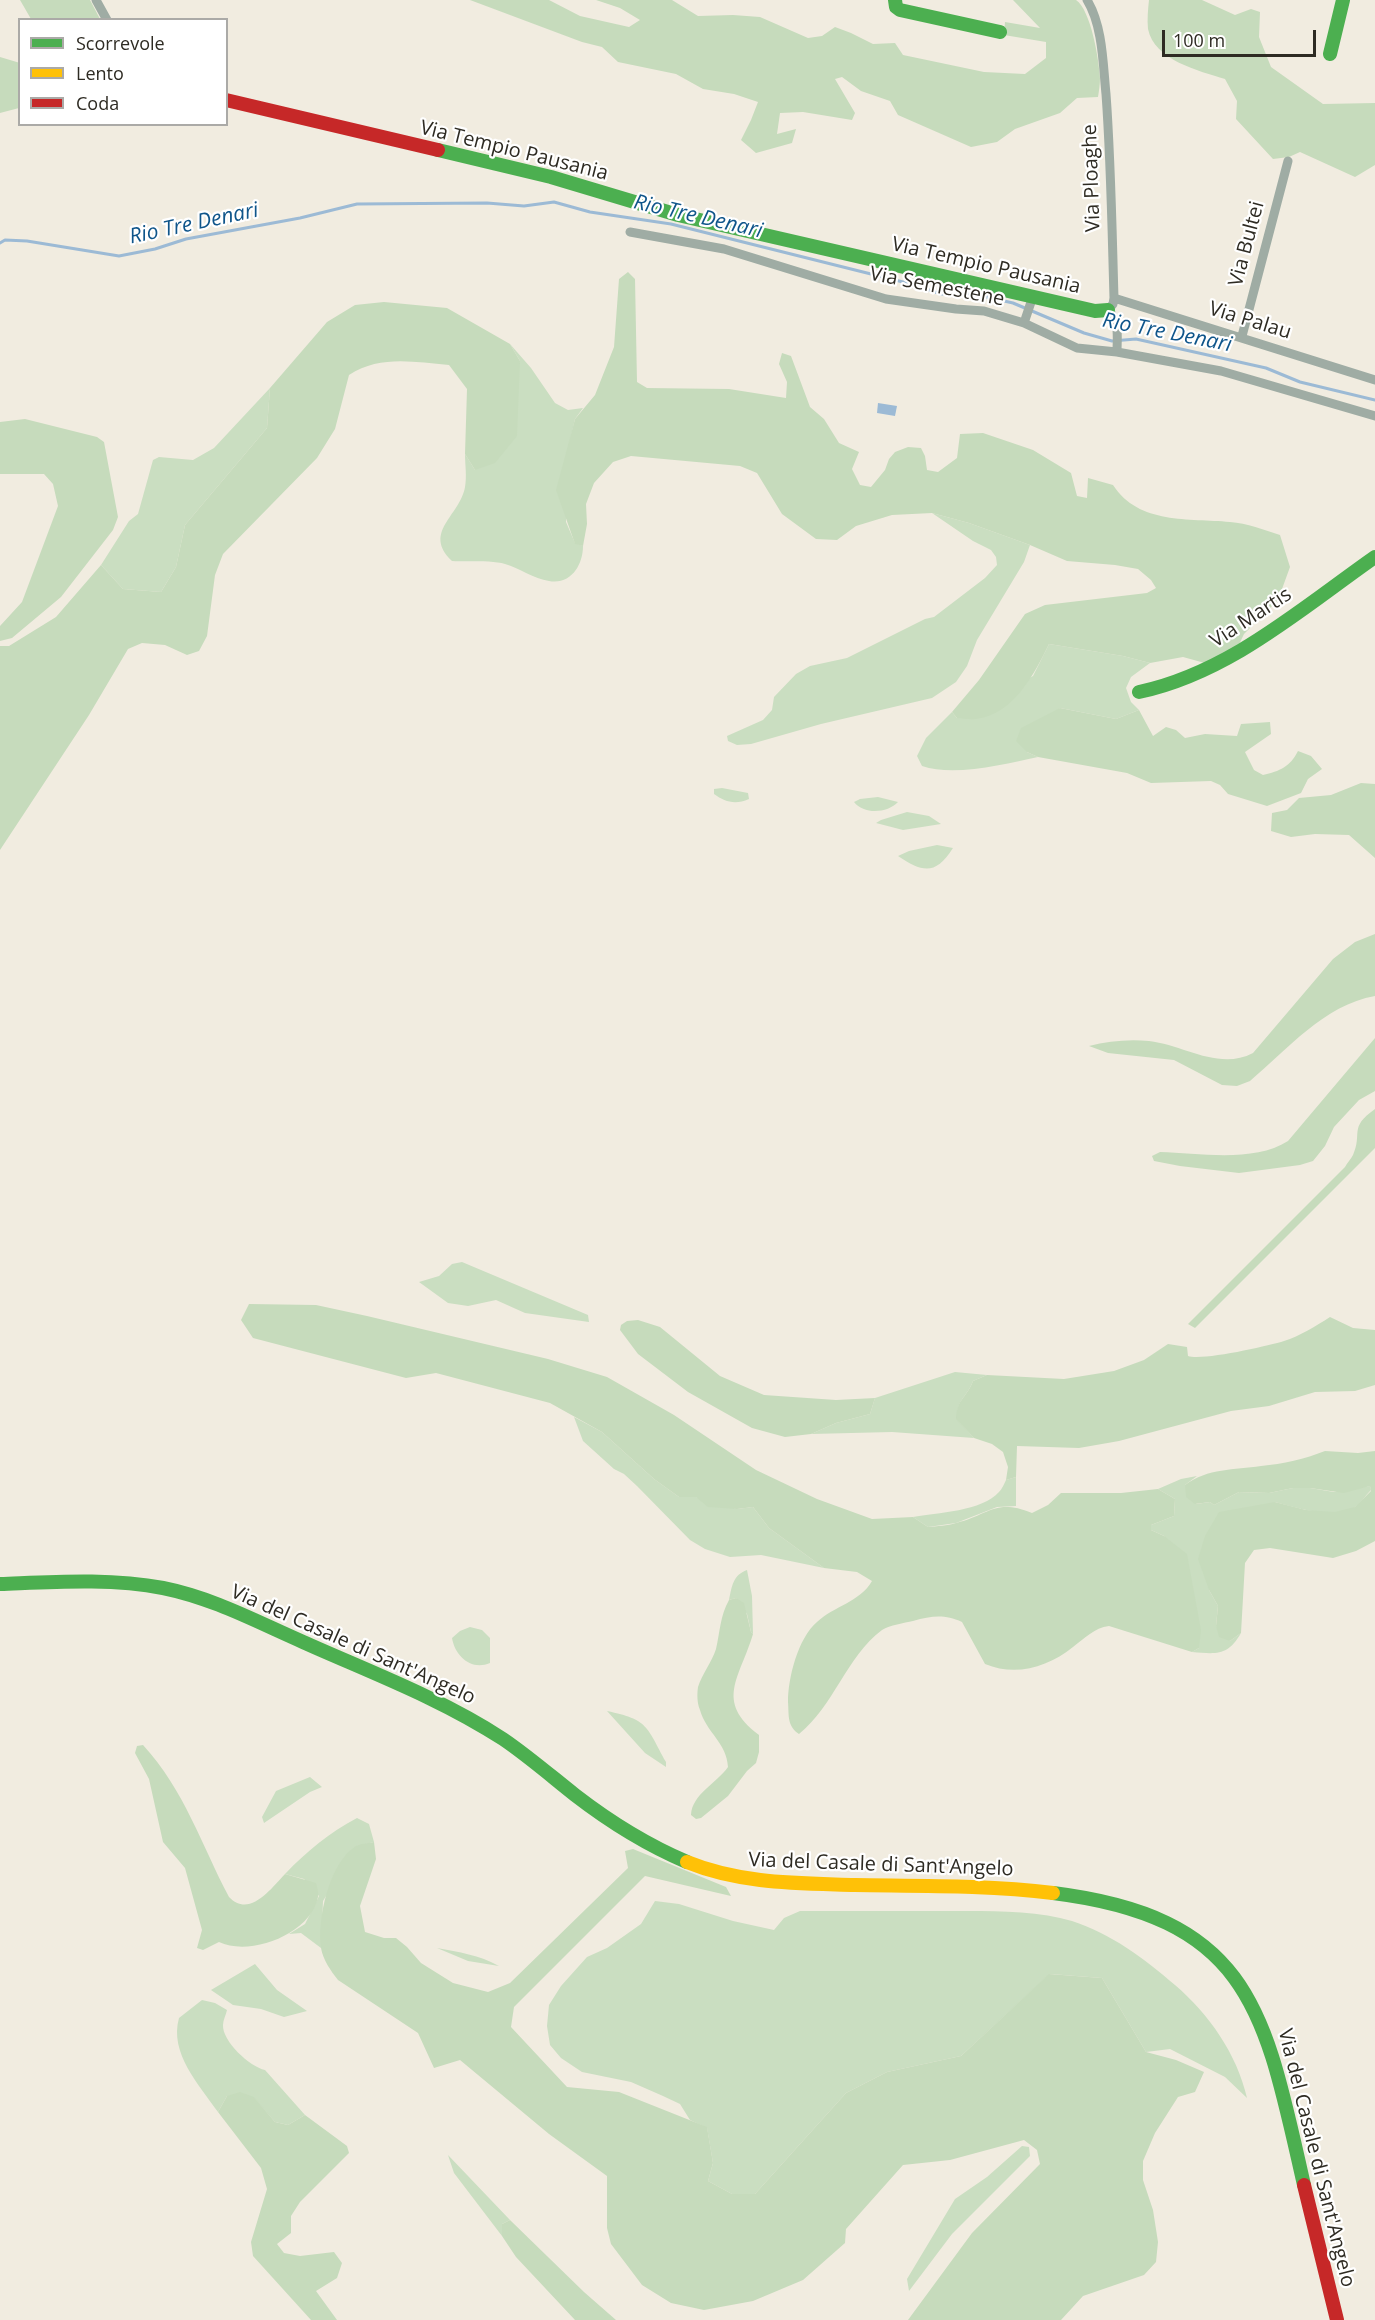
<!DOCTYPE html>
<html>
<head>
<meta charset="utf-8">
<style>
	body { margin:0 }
	#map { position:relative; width:1375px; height:2320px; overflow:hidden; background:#f1ece0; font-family:"Open Sans",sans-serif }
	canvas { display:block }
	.legend { position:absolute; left:18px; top:18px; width:210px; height:108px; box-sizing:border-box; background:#fff; border:2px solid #abaaa7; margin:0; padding:8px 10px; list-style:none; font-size:18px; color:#2e2b23 }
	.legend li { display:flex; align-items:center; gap:12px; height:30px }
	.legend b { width:30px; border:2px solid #abaaa7 }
	.scale { position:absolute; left:1162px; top:30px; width:154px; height:27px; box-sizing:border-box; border:3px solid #2e2b23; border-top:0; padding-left:8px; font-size:18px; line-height:21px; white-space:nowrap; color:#2e2b23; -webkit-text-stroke:4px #fff; paint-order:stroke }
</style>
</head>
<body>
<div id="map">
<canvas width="1375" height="2320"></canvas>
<ul class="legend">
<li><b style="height:8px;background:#4caf50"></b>Scorrevole</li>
<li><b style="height:8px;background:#ffc107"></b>Lento</li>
<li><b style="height:8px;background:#c62828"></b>Coda</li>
</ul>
<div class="scale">100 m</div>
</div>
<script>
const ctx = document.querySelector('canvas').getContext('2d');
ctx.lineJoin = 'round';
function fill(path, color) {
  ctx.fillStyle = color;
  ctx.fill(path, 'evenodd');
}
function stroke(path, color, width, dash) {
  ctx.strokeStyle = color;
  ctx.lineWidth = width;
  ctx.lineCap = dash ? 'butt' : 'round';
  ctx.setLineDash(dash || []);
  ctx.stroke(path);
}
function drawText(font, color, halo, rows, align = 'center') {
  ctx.font = font + ' "Open Sans",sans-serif';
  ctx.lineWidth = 4.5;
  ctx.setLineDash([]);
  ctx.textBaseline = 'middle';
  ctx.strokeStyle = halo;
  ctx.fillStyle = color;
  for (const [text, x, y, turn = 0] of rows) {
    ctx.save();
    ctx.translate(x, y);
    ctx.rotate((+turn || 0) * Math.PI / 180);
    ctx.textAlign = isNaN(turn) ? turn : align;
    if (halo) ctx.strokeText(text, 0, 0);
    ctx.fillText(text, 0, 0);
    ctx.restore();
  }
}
const green = new Path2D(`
	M510,344l21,24 24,35 13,7 15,-2 -8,11 -8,34 -1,69 9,21 8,3c0,19 -12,39 -34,35 -15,-2 -30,-13 -44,-17 -13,-4 -39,-2 -53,-3 -30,-29 8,-45 13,-74 2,-10 0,-23 0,-33l10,16 45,-109z
	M270,388l-3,40 -82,97 -9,42 -15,25 -38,-3 -22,-24 28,-44 9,-7 15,-54 6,-3 34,3 21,-12z
	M932,513l37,10 61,22 -6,17 -47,78 -10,26 -11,16 -24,16 -111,26 -70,20 -14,1 -9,-4 -1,-5 36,-16 9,-10 2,-13 22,-23 14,-8 37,-8 78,-39 9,-2 51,-39 12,-13 -1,-8 -5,-7 -18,-9z
	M1049,644l74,12 27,7 -19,14 -5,11 5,14 8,8 -23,9 -56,-11 -33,44 11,5c-33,7 -84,20 -116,9l-5,-10 9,-18 26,-26 5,6 76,-42z
	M722,788l26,5 1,6c-14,6 -24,3 -35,-5v-5z
	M878,797l20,5c-10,11 -34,13 -44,0l6,-3z
	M907,812l22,4 12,8 -38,6 -27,-7 5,-3z
	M937,845l16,3c-17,27 -30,25 -55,8l11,-5z
	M462,1262l126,53 1,7 -64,-9 -29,-13 -28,6 -20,-3 -29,-21 20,-6 13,-12z
	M955,1372l32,3 -14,6c-7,18 -16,17 -16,38l17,19 -82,-6 -81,2 25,-11 34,-9 5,-16z
	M574,1417l28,15 52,47 25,18h17l41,12 16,-2 16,21 55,40 -63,-13 -31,2 -25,-8 -15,-9 -53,-54 -13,-12 -10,-5 -31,-28z
	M1197,1476l-12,9 11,19 14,-2 4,3 25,-13 30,1 24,-5h17l24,4 36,-6 1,4c-5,5 -11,14 -17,18 -23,11 -56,0 -79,-6l-66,88 9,16 -2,20 14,15 11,-8c-13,23 -24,21 -49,19l7,-4 -35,-112 -13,-6v-5l23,-9 1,-17 -17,-10 23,-10z
	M1016,1477v29l-19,1 -41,16 -28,4 -15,-10c23,-4 70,-6 86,-25 3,-3 5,-8 7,-12z
	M747,1570l5,26 1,38 -2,-2 -4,-18 -11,-16 -7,2c3,-14 4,-25 18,-30z
	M470,1627l12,3 8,8v25c-19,8 -35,-7 -38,-25l8,-7z
	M607,1711c42,9 39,15 59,51v5l-21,-14z
	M310,1777l12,10 -12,5 -46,31 -2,-6 14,-26z
	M357,1818l12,6 5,18 -17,4 -34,55 -2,47 -20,-15 -12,1 16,-10 14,-28 -15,-17 -19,-5c22,-23 44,-41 72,-56z
	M655,1901l24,3 54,17 41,9 10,-12 16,-7c50,0 100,0 150,0 37,0 86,-1 122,10 38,12 73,38 103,64 34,29 62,69 72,113l-22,-21 -55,-28 -24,3 -44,-74 -52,-4 -89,82 -74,16 -41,21 -91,101h-23l-24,-13 5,-18 -6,-35 -17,-8 -10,-16 -17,-8 -32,-14 -49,-10 -21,-14 -11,-13 -3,-19 2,-21 12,-19 26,-29 20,-9 34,-24z
	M437,1948c22,4 42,7 62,18l-31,-5z
	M255,1964l22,26 30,21 -23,6 -23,-8 -28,-4 -22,-15z
	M202,2000l13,3 12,7c-1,5 -4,10 -4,15 -1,16 27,42 42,45l40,45 -17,10 -13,-3 -21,-24 -27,-2 -9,16c-19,-27 -49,-59 -39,-94z
	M1022,2146l7,1 1,9 -78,78 -43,57 -2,-12 48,-80 32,-22z
	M448,2155l62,65 -8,4v12l-48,-63z`);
const forest = new Path2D(`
	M20,0h70l10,19h-69z
	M470,0h79l31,16 49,11 11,-7 -20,-12 -24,-8h76l26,16 35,-1 27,2 48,21 14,-2 13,-9 16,6 22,11 22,-1 8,12 81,17 41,2 21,-16v-16l-42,-7 1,-13 35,6 -27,-28h63c15,10 23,60 24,78 0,6 -1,13 -2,19l-21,1 -17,15 -45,16 -18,13 -26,5 -73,-32 -8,-14 -29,-10 -19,-14 -7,2 20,34 -3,7 -49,-8 -23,1 -3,21 19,-5 -4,14 -36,10 -15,-13 10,-20 7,-18 -24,-8 -31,-5 -27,-15 -58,-12 -16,-15 -20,-5z
	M1149,0h53l33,15 16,-6 9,3 -1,25 12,30 52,37 52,-1v62l-20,12 -55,-25 -11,5 -16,2 -37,-40 1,-18 -12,-22c-26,-8 -71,-19 -77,-50 -1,-9 0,-20 1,-29z
	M0,57l20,6 -1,45 -19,5z
	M628,272l7,7 2,103 10,6 82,1 57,9 1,-16 -8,-18 3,-11 9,3 19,51 14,12 15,24 20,9 -7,17 8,16 11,2 14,-17 4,-11 6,-7 13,-5 13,1 4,8 2,14 11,2 19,-14 3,-24 23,-1 50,17 38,23 6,23 10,2 1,-20 25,7c26,40 76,33 117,37 17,1 34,8 50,13l10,32 -12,33 -34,34 -10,21 -22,10 -29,-8 -33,6 -27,-7 -74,-12c-14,29 -36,71 -73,75 -6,1 -13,-1 -19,-1l-5,-6 27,-32 46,-66 20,-9 102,-12 9,-5 -5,-8 -13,-11 -23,-4 -48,-4 -37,-16 -61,-22 -37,-10 -40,2 -36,11 -19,14 -21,-1 -34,-25 -25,-41 -17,-7 -109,-10 -18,6 -19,21 -8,21 1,20 -4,22 -8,-2 -19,-54 19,-71 20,-24 19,-48 5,-68z
	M384,302l63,6 63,36 10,17 -3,75 -22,27 -20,7 -10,-16 2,-65 -18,-24c-36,-3 -69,-10 -100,10l-14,54 -18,29 -94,96 -8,21 -8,61 -8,15 -12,4 -22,-10 -23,-2 -14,6 -39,66 -89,135v-204h9l47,-29 45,-52 22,24 38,3 15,-25 9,-42 82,-97 3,-40 57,-66 28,-17z
	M25,419l72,18 7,5 14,75 -5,13 -52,67 -49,41 -12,3v-15l22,-24 36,-96 -5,-22 -9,-10h-44v-52z
	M1060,708l56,11 23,-9 14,26 13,-9 10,3 9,8 20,-4 32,2 4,-12 29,-2 1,12 -26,18 9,18 9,5c17,-4 27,-8 35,-24l13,5 11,13 -14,10 -7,14 -34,13 -39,-12 -8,-9 -9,-4 -60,2 -24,-10 -89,-16 -11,-5 -11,-11 5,-13z
	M1361,783l14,1v74l-26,-23 -34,-1 -24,3 -20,-6 1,-18 15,-3 12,-12 32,-3z
	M1375,934v62c-51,9 -87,53 -125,85l-13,5 -15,-1 -48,-25 -66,-7 -19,-7c19,-5 40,-7 60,-5 35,4 70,30 104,12l80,-94 22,-17z
	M1375,1038v53l-16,9 -25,27 -9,19 -12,15 -13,4 -61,8 -59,-7 -26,-5 -2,-5 8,-4c39,1 94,11 128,-11z
	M1375,1109v39l-180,180 -7,-4 157,-157c2,-4 6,-8 8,-12 10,-22 -5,-27 22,-46z
	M249,1304l67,1 51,11 181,43 59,18 67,38 82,55 61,29 55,20 41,-2 15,10c9,-1 19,-1 28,-4 33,-8 39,-25 76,-10l16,-8 13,-12h60l37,-4 17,10 -1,17 -23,9v5l13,6 23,18 14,76 -2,18 -7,4 -83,-26c-15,2 -24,12 -36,21 -25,20 -57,30 -88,17l-23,-42c-18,-8 -30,-6 -49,-1 -9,2 -23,4 -31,9 -36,27 -48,76 -83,104 -12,-8 -10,-18 -11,-32 0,-24 10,-64 29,-80 17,-16 43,-20 55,-41l-15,-9 -33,-4 -55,-40 -16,-21 -16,2 -29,-2 -12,-10h-17l-25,-18 -52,-47 -52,-29 -114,-30 -30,5 -153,-40 -12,-18z
	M1330,1317l23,11 22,2v55l-20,6 -40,1 -46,14 -38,5 -112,30 -40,7 -62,-2 -1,31 -10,3 2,-13 -5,-15 -11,-8 -18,-6 -18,-19c1,-21 10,-20 17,-38l14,-6 77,4 50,-8 30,-11 24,-16 19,3 1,9c14,5 80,-10 96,-15 16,-5 32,-15 46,-24z
	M638,1320l22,7 60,49 44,19 72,5 39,-2 -5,16 -34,9 -25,11 -26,3 -33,-9 -64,-36 -50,-38 -18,-24 1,-5 6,-4z
	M1325,1451l33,2 17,-2v90l-19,10 -23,7 -63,-10 -16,2 -9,13 -4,70 -11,8 -11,-4 -3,-11 2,-20 -9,-16 -11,-31 7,-23 14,-24 56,-10 31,8 29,2 20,-5 16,-16 -1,-5 -26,7 -34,-5h-17l-24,5 -30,-1 -25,13 -4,-3 -15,2 -9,-7 -1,-12c23,-17 49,-15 76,-19 22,-2 44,-7 64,-15z
	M736,1598l8,5 7,29 2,2c-13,44 -39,67 6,101v17l-3,11 -9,8 -19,25 -27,22 -5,1 -5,-4c1,-21 26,-32 37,-48 -1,-24 -22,-35 -28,-57 -3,-7 -3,-16 -2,-23 4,-13 14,-25 18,-38 4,-17 4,-33 13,-49z
	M143,1745c42,46 58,99 86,152 20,21 41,-7 56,-23l31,9c1,4 3,10 2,14 -7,37 -68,60 -99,45l-16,8 -6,-2 5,-18 -17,-62 -22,-26 -14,-63 -14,-26 2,-7z
	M374,1842l2,17 -16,47 5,26 19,6h12l11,9 14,16 32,20 35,9 22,-9 118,-115 -3,-17 8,-2 93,38 5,9 -86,-20 -131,131 -3,20 56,60 52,5 88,35 6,36 -5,18 24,13h23l91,-101 41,-21 74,-16 88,-82 53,4 44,74 30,8 28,12 -9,20 -17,5 -23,36 -12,28v19l10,30 5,32 -2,20 -12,13 -61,21 -22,24h-153l64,-87 68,-69 -3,-14 -13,-10 -74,20 -47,5 -57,64 -1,14 -42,37 -50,21 -49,9 -33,-7 -29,-18 -31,-41 -4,-16v-52l-58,-42 -89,-74 -26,8 -16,-35 -80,-53c-7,-9 -15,-20 -17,-32 -4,-29 8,-85 35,-102 4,-2 12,-3 18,-4z
	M240,2092l14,5 21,25 13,3 17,-10 42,31 2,7 -49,49 -9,14v17l-14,11 7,9 16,3 34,-4 8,11 -5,15 -21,13 21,29h-26l-58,-64 -2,-14 16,-53 -6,-21 -43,-56 9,-16z
	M510,2220l74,72 32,28h-41l-59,-63 -14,-21v-12z`);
const water = new Path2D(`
	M878,403l19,3 -2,10 -18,-3z`);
const stream = new Path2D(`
	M0,243l5,-3 22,1 92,15 36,-7 31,-10 114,-21 57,-14 130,-1 37,3 30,-4 36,10 81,12 240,60 30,10h32l40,9 71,30 28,8 24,-2 130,29 34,14 75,18`);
const street = new Path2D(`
	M96,0l11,20
	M1087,0c16,26 16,65 19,94 5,68 6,136 8,204l-1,6 -5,6c12,11 9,27 9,42
	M630,232l94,17 162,50 70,10 28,2 40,12 53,25 40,4 104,19 154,45
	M1114,298l261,82
	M1024,323l9,-27
	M1242,336l46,-175`);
const fast = new Path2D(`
	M895,0l1,7 4,3 100,22
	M1330,54l13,-54
	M438,150l113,27 127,38 417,96 13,-1
	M1139,692c90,-19 163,-84 236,-135
	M0,1584c54,-2 110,-6 163,4 50,10 94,34 140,54 67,30 137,56 200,97 25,17 48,37 72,56 35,27 72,50 112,67
	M1053,1893c200,25 212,121 251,292`);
const slow = new Path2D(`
	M687,1862c54,22 111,21 168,23 66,1 133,0 198,8`);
const jam = new Path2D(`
	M226,100l212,50
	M1304,2185l33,135`);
const streetNames = [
	["Via Tempio Pausania",514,151,14],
	["Via Ploaghe",1092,178,-92],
	["Via Bultei",1247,244,-75],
	["Via Tempio Pausania",986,266,13],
	["Via Semestene",937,287,11],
	["Via Palau",1250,321,17],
	["Via Martis",1251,618,-33],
	["Via del Casale di Sant'Angelo",353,1645,24],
	["Via del Casale di Sant'Angelo",881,1865,2],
	["Via del Casale di Sant'Angelo",1316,2158,76]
];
const waterNames = [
	["Rio Tre Denari",698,217,13],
	["Rio Tre Denari",194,224,-12],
	["Rio Tre Denari",1167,333,11]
];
fill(green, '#cadec1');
fill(forest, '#c6dbbc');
fill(water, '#9cbad5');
stroke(stream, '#9cbad5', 3);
stroke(street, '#9faca4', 9);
stroke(fast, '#4caf50', 14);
stroke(slow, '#ffc107', 14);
stroke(jam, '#c62828', 14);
drawText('20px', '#2e2b23', '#fff', streetNames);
drawText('italic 21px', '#0f558a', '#fff', waterNames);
</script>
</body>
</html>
